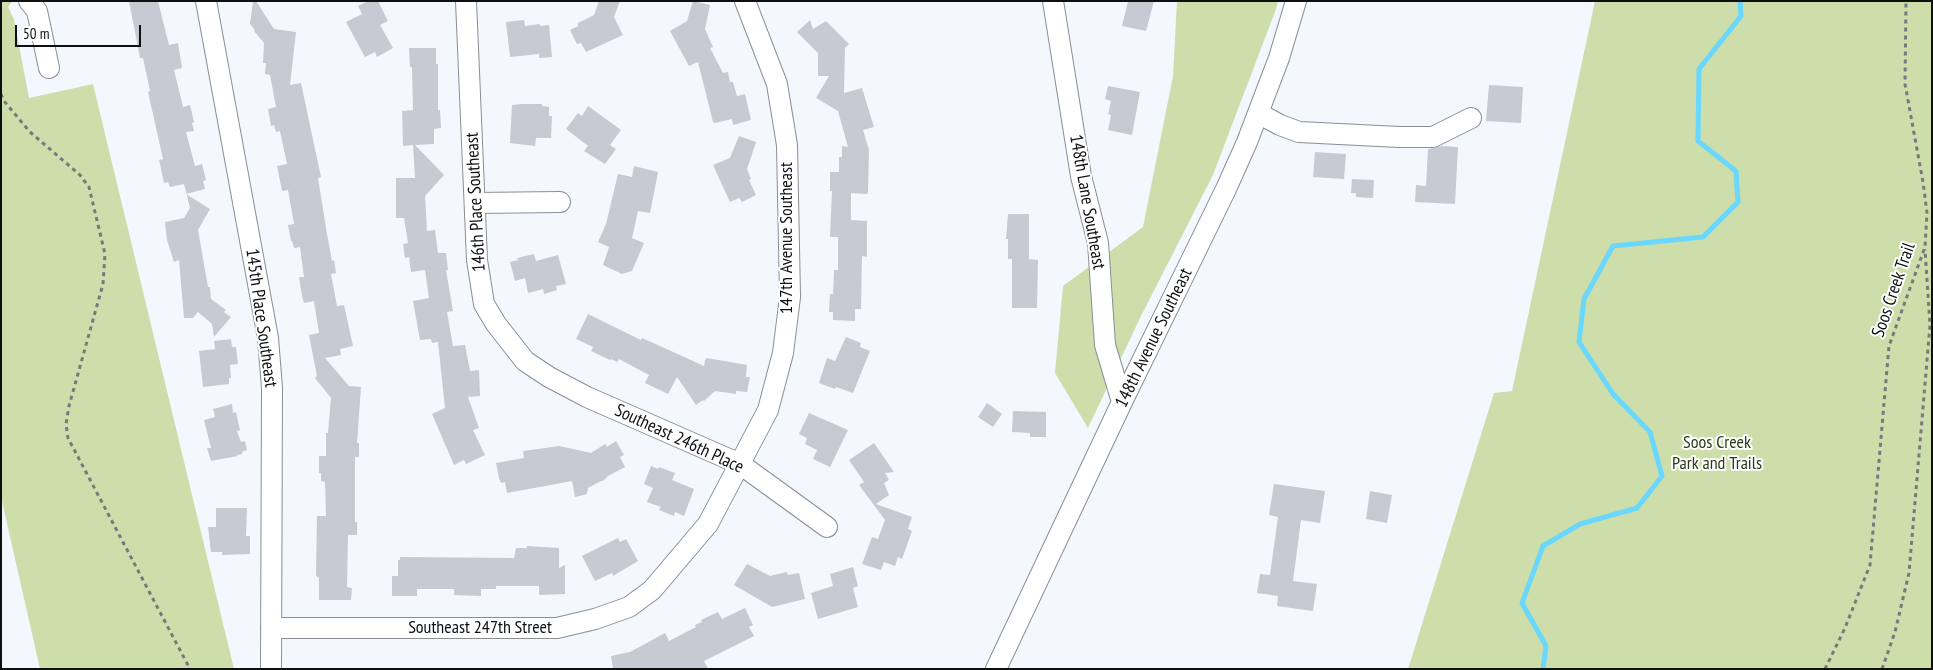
<!DOCTYPE html>
<html>
<head>
<meta charset="utf-8">
<style>
	body { margin:0 }
	#map { position:relative; width:1933px; height:670px; overflow:hidden; background:#f3f7fe; font-family:"PT Sans Narrow",sans-serif }
	canvas { display:block }
	.frame { position:absolute; inset:0; border:2px solid #0d0f11; pointer-events:none }
	.scale { position:absolute; left:15px; top:25px; width:126px; height:22px; box-sizing:border-box; border:2px solid #0d0f11; border-top:0; padding-left:6px; font-size:15px; line-height:18px; white-space:nowrap; color:#0d0f11; -webkit-text-stroke:4px #fff; paint-order:stroke }
</style>
</head>
<body>
<div id="map">
<canvas width="1933" height="670"></canvas>
<div class="frame"></div>
<div class="scale">50 m</div>
</div>
<script>
const ctx = document.querySelector('canvas').getContext('2d');
ctx.lineJoin = 'round';
function fill(path, color) {
  ctx.fillStyle = color;
  ctx.fill(path, 'evenodd');
}
function stroke(path, color, width, dash) {
  ctx.strokeStyle = color;
  ctx.lineWidth = width;
  ctx.lineCap = dash ? 'butt' : 'round';
  ctx.setLineDash(dash || []);
  ctx.stroke(path);
}
function drawText(font, color, halo, rows, align = 'center') {
  ctx.font = font + ' "PT Sans Narrow",sans-serif';
  ctx.lineWidth = 4;
  ctx.setLineDash([]);
  ctx.textBaseline = 'middle';
  ctx.strokeStyle = halo;
  ctx.fillStyle = color;
  for (const [text, x, y, turn = 0] of rows) {
    ctx.save();
    ctx.translate(x, y);
    ctx.rotate((+turn || 0) * Math.PI / 180);
    ctx.textAlign = isNaN(turn) ? turn : align;
    if (halo) ctx.strokeText(text, 0, 0);
    ctx.fillText(text, 0, 0);
    ctx.restore();
  }
}
const green = new Path2D(`
	M1,1h11l-4,6 6,12 15,79 64,-14 141,585h-194l-39,-172z
	M1177,1h101l-2,8 -63,166 -72,141 -53,112 -33,-55 8,-87 80,-59 30,-151z
	M1595,1h337v668h-524l86,-276 18,-2z`);
const stream = new Path2D(`
	M1543,669l3,-23 -24,-43 21,-57 37,-22 57,-16 25,-32 -12,-44 -37,-38 -34,-52 5,-43 29,-53 90,-9 35,-35 -2,-31 -38,-30 1,-72 42,-53 -1,-15`);
const building = new Path2D(`
	M129,1h29l11,44 9,-2 4,25 -8,2 9,37 7,-2 4,17 -2,1 2,8 -8,1 9,34 7,-2 4,16 -3,1 2,8 -19,5 24,15 -12,21 10,57h2l1,12 15,11 -2,2 7,5 -17,20 -2,-13 -14,-12 -5,6h-9l-5,-58 -5,2 -7,-22 -2,-18 19,-4 6,-10 -6,-24 -14,3 -2,-5 -4,1 -5,-23 4,-1 -2,-9 -13,-58 2,-1 -7,-33h-3z
	M253,1h3l18,28 22,3 -6,53 11,-2 20,94 -3,1 9,56 5,27 2,-1 2,13 -5,1 6,32 7,-1 9,41 -13,3 1,6 -16,3 24,28 12,1 -4,56h2v14h-4v65h2v13h-9l-1,52 5,1 -1,12h-32v-22l-3,-2 1,-60h9l-1,-34 -4,-1v-8h-2v-17h7v-23h2l3,-35 -16,-20 2,-2 -8,-41 10,-2 -5,-32 -10,2 -2,-7 -3,-19h5l-4,-30 -6,1 -2,-7h-1l-3,-16 6,-1 -6,-34 -6,1 -5,-25 10,-2 -7,-33 -4,1 -2,-7 -3,1 -3,-17 8,-2 -6,-32 -5,-1 1,-11h-3l1,-20 -10,-12 1,-1 -5,-6z
	M368,1h10l10,20 -8,4 13,23 -16,9 -2,-5 -10,5 -19,-35 16,-8 -4,-8z
	M599,1h21l-6,16 9,18 -37,17 -5,-9 -4,1 -7,-14 8,-4v-3l16,-8z
	M693,1l17,4 -5,24 8,18 -3,1 13,25 5,-1 2,10h3l4,14 8,-2 6,26 -18,5 -1,-6 -17,4 -2,-1 -15,-60 -9,4 -19,-35 17,-10z
	M1128,1h26l-8,30 -24,-5z
	M524,20l1,6 15,-2v2l9,-1 3,32 -13,1v-4l-29,3 -4,-35z
	M810,20l3,9 13,-8 23,23 -4,4 -1,45 18,-5 12,39 -11,3 6,20 -1,42 -1,2 -16,-1v27l16,1v36l-5,-1 -1,53h-6v12l-22,-1v-8h-4l1,-18h3l1,-24h4v-33h-8l2,-46h-2v-19h9v-15h3v-11l6,1 -10,-36 -22,-13 13,-22h-11v-23l-21,-21z
	M409,48h27v16h2v46h2l1,18 -7,1v15l-19,1 29,30 -19,21 2,35 8,-1 3,23h8l2,17h-2l7,41 -6,1 6,34 12,-1 5,26 9,-1 1,26 -12,1 11,31 -6,2 12,25 -19,9 -2,-4 -10,5 -22,-51 13,-6 -7,-66 -6,1 -1,-4 -11,1 -7,-39 16,-3 -4,-28 -14,2 -2,-15 -4,1 -2,-14 5,-1 -4,-25h-8v-40h19l-2,-33 -10,1 -1,-35 11,-1 -1,-43h-2z
	M1489,85l34,2 -2,36 -35,-2z
	M1108,86l32,6 -8,43 -24,-5 3,-15 -3,-1 3,-13 -6,-2z
	M521,104h21v2l7,1v9h3l-1,22h-15l-1,8 -25,-3 2,-38z
	M588,106l33,24 -11,15 6,4 -11,15 -21,-13 4,-5 -22,-17 12,-16 4,3z
	M739,136l17,6 -9,27 4,10 -2,1 7,15 -14,7 -3,-4 -9,4 -17,-37 17,-7z
	M1442,146l16,1 -3,57 -40,-2 1,-17 10,1 2,-37z
	M1315,152l31,2 -2,25 -31,-2z
	M634,166l24,6 -8,41 -12,-2 -6,27 12,5 -12,28 -10,3 -19,-9 6,-18 -11,-5 8,-18 12,-50 14,3z
	M1352,179l22,1 -1,18 -17,-1v-4h-5z
	M1008,214h21v45l9,1 -1,48h-25v-49h-4v-20h-2z
	M534,254l2,7 22,-6 8,29 -10,2 1,4 -13,4 -1,-5 -15,4 -3,-15 -10,3 -5,-19 8,-2 -1,-2z
	M588,314l53,26 1,-2 18,8 44,20 1,-6 2,-2 40,7 -1,12h4l-3,15 -11,-1v3l-21,-3 -11,10 -1,-1 -7,5 -19,-28 -9,17 -23,-11 4,-8 -30,-16 -2,3 -6,-3 -1,1 -19,-9 2,-4 -17,-8z
	M846,337l15,6 -1,4 10,4 -17,42 -17,-6 -1,2 -16,-6 8,-25 8,3z
	M231,339l1,8h4l2,17 -8,1 1,13h-2v6l-26,3 -4,-36 16,-2 -1,-8z
	M987,403l15,11 -9,13 -15,-10z
	M232,404l1,9 3,-1 4,18 -3,1 4,11 4,-1 2,9 -5,2v2l-5,1 1,1 -27,5 -4,-13h4l-7,-28 11,-3 -2,-8z
	M1013,411l33,1v25h-16v-4l-18,-1z
	M809,413l39,17 -18,37 -17,-8 4,-9 -12,-6 2,-6 -8,-4z
	M616,441l8,14 -4,2 5,10 -17,9 -5,5h-2l-13,7 -1,6 -12,3 -3,-16 -65,12 -2,-11 -4,1 -2,-5 -3,-15 28,-5 -1,-7 36,-5 32,7 14,-9 2,3z
	M874,443l20,29 -9,1 4,7 -5,3 5,12 -13,9 36,13 -4,12 4,2 -10,28 -4,-2 -3,9 -11,-4 -3,8 -19,-6 10,-27 6,2 7,-19 -26,-35 5,-3 -15,-22z
	M651,466l7,3 1,-2 16,6 -3,7 22,9 -10,27 -9,-4 -1,4 -15,-6 2,-3 -14,-5 6,-14 -9,-4z
	M1274,484l51,7 -5,32 -19,-3 -8,61 24,3 -4,27 -36,-5 1,-10 -21,-3 3,-19 10,1 8,-58 -9,-2z
	M1370,491l22,4 -5,28 -21,-4z
	M216,508h31l-1,28h4v18l-28,1v-3h-11l-3,-25h8z
	M618,538l2,4 6,-3 12,22 -25,15 -1,-3 -17,8 -13,-25z
	M527,546l32,2v20l6,-3v29l-26,1v-9h-43v3h-15v7l-27,-1v-6h-37v7h-25v-20h6v-16h2v-3l114,1 2,-10h11z
	M747,564l23,12 17,-4 1,3 11,-2 6,26 -33,8 -38,-22z
	M853,567l5,19 -5,2 5,19 -40,12 -7,-26 22,-7 -3,-12z
	M745,608l8,17 -4,2 5,9 -50,25 4,8h-95l-2,-13 19,-4 35,-19 4,8 27,-14 -1,-2 7,-3 -1,-2 17,-8 4,7z`);
const path = new Path2D(`
	M1,94l3,7 26,31 50,43 9,12 16,67 -2,30 -34,122 -3,18 2,14 122,231
	M1825,669l20,-41 25,-63 19,-219 36,-99 2,-34 -4,-31 -18,-98 1,-83
	M1882,669l13,-37 14,-59 21,-248 -5,-76`);
const minor = new Path2D(`
	M29,1l8,10 12,57
	M206,1l62,337 4,50 -1,281
	M466,1l11,259 7,44 12,20 29,37 24,16 38,20 153,67 87,63
	M1053,1l28,175 17,67 7,102 17,57
	M1258,113l22,12 19,7 100,5h34l38,-19
	M475,203l85,-1
	M271,628h286l38,-9 34,-12 23,-17 56,-66 60,-114 15,-57 7,-56 -3,-152 -10,-61 -32,-83
	M996,669l126,-267 104,-213 21,-47 32,-84 17,-57`);
const streetNames = [
	["146th Place Southeast",476,202,-93],
	["148th Lane Southeast",1087,202,80],
	["147th Avenue Southeast",787,238,-90],
	["Soos Creek Trail",1894,290,-71],
	["145th Place Southeast",261,318,82],
	["148th Avenue Southeast",1154,338,-64],
	["Southeast 246th Place",679,439,25],
	["Southeast 247th Street",480,628]
];
const parkNames = [
	["Soos Creek",1717,443],
	["Park and Trails",1717,464]
];
fill(green, '#cedeab');
stroke(stream, '#6ad7fd', 5);
fill(building, '#c6cbd3');
stroke(minor, '#8a8e95', 22);
stroke(path, '#76797d', 3, [4, 4]);
stroke(minor, '#fff', 20);
drawText('18px', '#0d0f11', '#fff', streetNames);
drawText('18px', '#2f3915', '#fff', parkNames);
</script>
</body>
</html>
